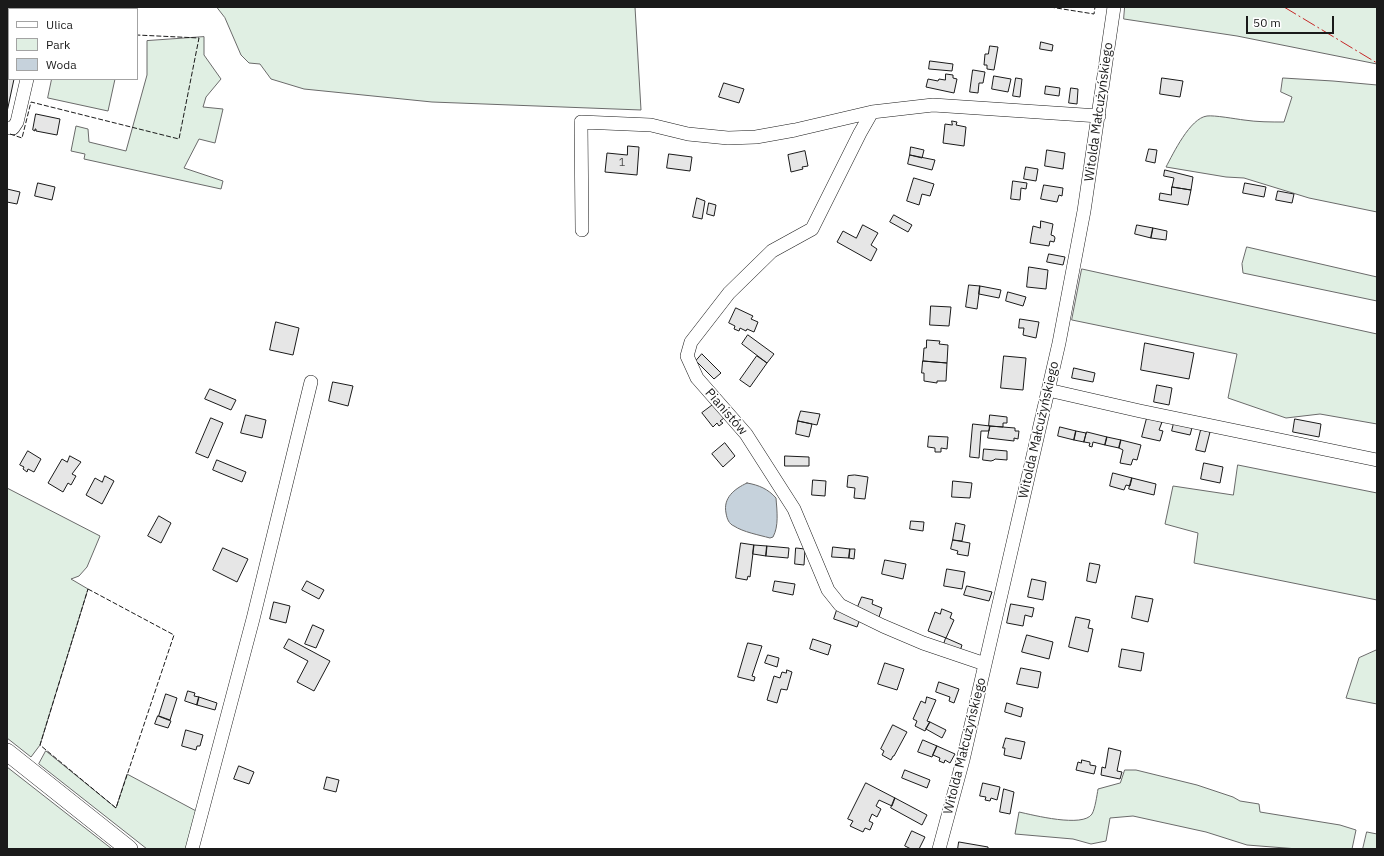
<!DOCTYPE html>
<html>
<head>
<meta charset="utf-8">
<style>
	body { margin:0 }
	#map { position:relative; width:1384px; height:856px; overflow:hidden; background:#fff; font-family:"IBM Plex Sans",sans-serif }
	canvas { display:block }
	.frame { position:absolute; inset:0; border:8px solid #1a1a1a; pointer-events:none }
	.legend { position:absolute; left:8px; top:8px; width:130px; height:72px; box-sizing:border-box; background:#fff; border:1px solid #a3a3a3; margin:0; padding:5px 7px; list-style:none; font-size:12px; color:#1a1a1a }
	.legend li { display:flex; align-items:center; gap:8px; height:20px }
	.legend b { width:20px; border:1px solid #a3a3a3 }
	.scale { position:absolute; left:1246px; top:16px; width:88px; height:18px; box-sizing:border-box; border:2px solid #1a1a1a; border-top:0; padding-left:5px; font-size:12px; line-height:14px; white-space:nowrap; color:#1a1a1a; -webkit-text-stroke:3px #fff; paint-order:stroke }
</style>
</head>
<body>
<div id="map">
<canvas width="1384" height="856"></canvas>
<div class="frame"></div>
<ul class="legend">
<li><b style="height:5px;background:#fff"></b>Ulica</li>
<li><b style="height:11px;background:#e0efe3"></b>Park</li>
<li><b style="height:11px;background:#c6d2dc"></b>Woda</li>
</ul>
<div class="scale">50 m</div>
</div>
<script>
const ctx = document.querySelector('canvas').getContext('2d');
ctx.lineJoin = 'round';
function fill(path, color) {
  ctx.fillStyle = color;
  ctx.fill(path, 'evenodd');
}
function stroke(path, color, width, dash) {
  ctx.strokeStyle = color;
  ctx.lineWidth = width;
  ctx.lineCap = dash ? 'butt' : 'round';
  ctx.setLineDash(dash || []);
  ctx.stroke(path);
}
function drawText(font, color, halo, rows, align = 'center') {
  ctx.font = font + ' "IBM Plex Sans",sans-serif';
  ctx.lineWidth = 3;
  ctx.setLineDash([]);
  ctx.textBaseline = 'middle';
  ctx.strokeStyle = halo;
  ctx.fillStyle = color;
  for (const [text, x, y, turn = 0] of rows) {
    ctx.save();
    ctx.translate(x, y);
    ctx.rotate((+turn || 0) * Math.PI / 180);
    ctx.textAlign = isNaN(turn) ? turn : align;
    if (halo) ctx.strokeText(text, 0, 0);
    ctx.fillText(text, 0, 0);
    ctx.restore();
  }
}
const green = new Path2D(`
	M217,7h418l6,103 -209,-8 -128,-13 -33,-10 -11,-15 -11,-1 -8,-8 -16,-37z
	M1125,7h252v57l-140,-28 -113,-17z
	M204,37v18l17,24 -15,18 -3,10 20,2 -8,34 -16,-4 -15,29 39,13 -2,8 -137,-30 1,-5 -14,-3 5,-25 12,3 1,13 37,9 21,-76v-34z
	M1283,78l50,3 44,4v127l-68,-14 -65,-20 -18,-1 -60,-10c7,-13 24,-49 41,-51 7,-1 29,3 37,4 13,2 27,2 40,2l8,-25 -11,-5z
	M52,79h63l-7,32 -60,-13z
	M1247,247l130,30v24l-134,-28 -1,-9z
	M1082,269l295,65v90l-57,-10 -34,4 -58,-20 9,-44 -165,-34z
	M1238,465l139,28v107l-183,-37 4,-30 -33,-9 8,-38 60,9z
	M7,488l93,48 -13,31 -8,9 -8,3 17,10 -48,156 -9,12 -24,-19z
	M1377,650v54l-31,-6 13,-40z
	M46,751l70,57 11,-34 71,38 -11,37h-40l-108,-85z
	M7,767l105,82h-105z
	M1125,770h11l61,15 36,12 7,4 19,3 1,8 80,13 16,5 -4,19h-54l-51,-4 -41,-13 -73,-16 -23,2 -4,23 -15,3 -18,-5 -58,-5 4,-22c14,3 64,16 73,2 3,-5 5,-19 6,-25l22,-6z
	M1367,832l10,2v15h-14z`);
const water = new Path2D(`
	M747,483c12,2 21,6 29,15 1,13 3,28 -3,39l-3,1c-11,-3 -27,-6 -36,-12 -5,-2 -7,-7 -8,-13 -3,-15 8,-24 21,-30z`);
const building = new Path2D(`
	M1041,42l12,3 -1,6 -12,-2z
	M990,46l8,1 -4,23 -7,-1v-4h-3l1,-11h3z
	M930,61l23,3 -1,7 -23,-2z
	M7,65h2v14h5l-7,33z
	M973,70l12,2 -2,11h-4l-1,10 -8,-1z
	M946,74l7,1v3l4,1 -3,14 -28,-6 2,-8 10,2 1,-2 6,1z
	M994,76l17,3 -3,13 -16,-3z
	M1016,78l6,1 -2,18 -7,-1z
	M1162,78l21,3 -3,16 -20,-3z
	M724,83l20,6 -5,14 -20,-6z
	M1046,86l14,2 -1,8 -14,-2z
	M1071,88l7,1 -1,15 -8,-1z
	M36,114l24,5 -3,16 -21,-4v-2h-1v2l-2,-1z
	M952,121l5,1 -1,3 10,2 -2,19 -21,-3 2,-19 7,1z
	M628,146l11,1 -2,28 -32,-3 2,-19 20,2z
	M911,147l13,3 -2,8 -12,-3z
	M1149,149l8,1 -2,13 -9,-2z
	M1047,150l18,3 -2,16 -18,-3z
	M805,151l3,15 -6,1 1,2 -12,3 -3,-17z
	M669,154l23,3 -2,14 -23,-3z
	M910,155l25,5 -3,10 -24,-6z
	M1026,167l12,2 -2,12 -12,-2z
	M1165,170l28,7 -2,13 -19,-3 2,-9 -10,-2z
	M914,178l20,6 -4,12 -8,-2 -3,11 -12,-4z
	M1013,181l14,2 -1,6 -5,-1 -1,12 -9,-1z
	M38,183l17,4 -3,13 -17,-4z
	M1245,183l21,4 -2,10 -21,-4z
	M1044,185l19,3 -1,8 -3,-1 -2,7 -16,-3z
	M1172,187l19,3 -3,15 -29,-5 1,-7 11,2z
	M7,189l13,3 -3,12 -10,-2z
	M1278,191l16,3 -2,9 -16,-3z
	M697,198l8,3 -3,18 -9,-2z
	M709,203l7,2 -2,11 -7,-2z
	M894,215l18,10 -4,7 -18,-10z
	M1041,221l12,3 -2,11 3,1 1,2 -1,4 -4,-1 -1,5 -19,-3 3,-17 7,2z
	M863,225l15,8 -7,12 6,4 -6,12 -34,-19 6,-11 13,7z
	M1137,225l16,3 -2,10 -16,-4z
	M1153,228l14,3 -1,9 -15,-2z
	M1049,254l16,3 -2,8 -16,-3z
	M1029,267l19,3 -2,19 -19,-2z
	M969,285l11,1 -3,23 -11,-2z
	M980,286l21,4 -2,8 -20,-4z
	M1008,292l18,5 -3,9 -17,-5z
	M931,306l20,1 -2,19 -19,-1z
	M736,308l17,8 -2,3 7,3 -4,10 -7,-3 -1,2 -6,-3 -1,3 -5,-2 1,-3 -6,-3z
	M1020,319l19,3 -3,16 -13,-3 1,-7h-5z
	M276,322l23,6 -6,27 -23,-5z
	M748,335l26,19 -7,9 -25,-19z
	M927,340l13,1 -1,3 9,1 -1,18 -24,-2 1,-13h2z
	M1145,343l49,10 -5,26 -48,-9z
	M702,354l19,19 -7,6 -18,-18z
	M757,356l10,7 -17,24 -10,-7z
	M1004,356l22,2 -3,32 -22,-2z
	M923,361l24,2 -1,18h-9v2l-13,-2v-8h-2z
	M1074,368l21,5 -2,9 -21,-4z
	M333,382l20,4 -5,20 -19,-5z
	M1157,385l15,3 -3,17 -15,-3z
	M210,389l26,11 -5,10 -26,-11z
	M714,404l10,14 -4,3 3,2 -4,3 -2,-3 -4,4 -11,-14z
	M801,411l19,3 -3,11 -19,-4z
	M246,415l20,5 -4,18 -21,-5z
	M990,415l17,2v6h-4v4l-14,-1z
	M211,418l12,5 -15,35 -12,-5z
	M1147,418l15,4 -3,8 4,1 -3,10 -18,-4z
	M1295,419l26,5 -2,13 -26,-5z
	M798,421l14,3 -3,13 -13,-3z
	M1174,423l18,5 -2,7 -18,-4z
	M973,424l17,2 -1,5h-8l-2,27 -9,-1z
	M990,426l25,2v3h4l-1,8 -4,-1v3l-26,-3z
	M1060,427l16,4 -2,9 -16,-4z
	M1201,430l9,2 -5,20 -9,-2z
	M1076,431l10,2 -2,9 -10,-2z
	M1087,432l20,5 -2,8 -12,-3 -1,5 -3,-1 1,-3 -6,-1z
	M929,436l19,1 -1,12 -6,-1v4h-6v-4l-7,-1z
	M1107,437l14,3 -2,8 -14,-3z
	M1121,440l20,5 -4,15 -4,-1 -2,6 -11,-2 3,-13 -4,-2z
	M725,443l10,13 -12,11 -11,-13z
	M984,449l23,2v9l-12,-1 -1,1 -3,1 -8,-1z
	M28,451l13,8 -7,13 -6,-3 -1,3 -4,-3 1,-2 -4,-2z
	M70,456l11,6 -9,12 4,2 -5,9 -3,-2 -5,9 -15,-9 14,-24 5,3z
	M785,456l24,1v9h-24z
	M217,460l29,12 -4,10 -29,-12z
	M1204,463l19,4 -3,16 -19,-4z
	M1113,473l19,5 -2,8 -4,-1 -2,5 -14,-4z
	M855,475l13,2 -3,22 -11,-1 1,-10 -8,-1 1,-11z
	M105,476l9,5 -12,23 -16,-9 9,-17 7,4z
	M1132,478l24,6 -2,11 -25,-6z
	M813,480l13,1 -1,15 -13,-1z
	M953,481l19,2 -2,15 -18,-1z
	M159,516l12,7 -10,20 -13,-7z
	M911,521l13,1 -1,9 -13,-2z
	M956,523l9,2 -3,16 -9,-1z
	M953,540l17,3 -2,13 -11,-2 1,-3 -7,-2z
	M741,543l13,2 -4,32 -2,-1 -1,4 -11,-2z
	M754,545l13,1 -1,10 -13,-2z
	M767,546l22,2 -1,10 -22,-2z
	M833,547l17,2 -1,9 -17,-1z
	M223,548l25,11 -11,23 -24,-12z
	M796,548l9,1 -1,16 -9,-1z
	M850,549h5l-1,10 -5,-1z
	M885,560l21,4 -3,15 -21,-5z
	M1090,563l10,2 -4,18 -9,-2z
	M947,569l18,3 -3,17 -18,-3z
	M1032,579l14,3 -3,18 -15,-3z
	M307,581l17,9 -5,9 -17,-9z
	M775,581l20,3 -2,11 -20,-4z
	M967,586l25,6 -3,9 -25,-6z
	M1136,596l17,3 -5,23 -16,-4z
	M862,597l11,3 -1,4 10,4 -3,9 -22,-8z
	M274,602l16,4 -4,17 -16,-4z
	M1011,604l23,4 -2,9 -7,-2 -2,11 -16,-3z
	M942,609l10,4 -2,5 4,2 -8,18 -18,-7 7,-19 5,2z
	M837,610l23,9 -3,8 -23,-8z
	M1076,617l14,3 -2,8 5,1 -5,23 -19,-5z
	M313,625l11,5 -8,18 -11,-4z
	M1027,635l26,7 -4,17 -27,-7z
	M946,638l16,7 -2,6 -16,-7z
	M289,639l41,22 -16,30 -17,-9 11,-21 -24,-13z
	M813,639l18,6 -3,10 -18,-6z
	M748,643l14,3 -10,30 3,1 -1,4 -16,-4z
	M1122,649l22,4 -3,18 -22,-4z
	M768,655l11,3 -2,9 -12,-4z
	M885,663l19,6 -7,21 -19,-6z
	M1021,668l20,4 -3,16 -21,-4z
	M787,670l5,2 -5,18 -6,-1 -4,14 -10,-3 7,-24 6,2 2,-6 4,1z
	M939,682l20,7 -5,14 -5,-2 1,-4 -14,-5z
	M188,691l7,2 -1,3 5,1 -2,8 -12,-4z
	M166,694l11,4 -7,22 -11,-4z
	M199,697l18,6 -2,7 -18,-5z
	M927,697l9,3 -9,21 3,1 -5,9 -10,-5 2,-5 -4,-2 8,-18 4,2z
	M1007,703l16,5 -2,9 -16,-5z
	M158,716l13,5 -3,7 -13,-4z
	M930,722l16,8 -4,8 -16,-9z
	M893,725l14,7 -13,24h-1l-2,4 -9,-5 2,-4 -3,-2z
	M186,730l17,5 -3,11h-3l-1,4 -14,-4z
	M1006,738l19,4 -4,17 -17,-4 1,-7h-2z
	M923,740l14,6 -5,11 -14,-5z
	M937,746l18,8 -5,9 -5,-3 -1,3 -5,-2 1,-3 -7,-3z
	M1109,748l12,3 -4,20 5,1 -2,7 -19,-4 1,-8 3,1z
	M1082,760l8,2v3l6,1 -2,8 -18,-4 2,-8 3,1z
	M239,766l15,6 -5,12 -15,-5z
	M905,770l25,10 -3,8 -25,-10z
	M327,777l12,3 -3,12 -12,-3z
	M866,783l29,15 -3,8 -13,-6 -3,6 5,3 -4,8 -5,-3 -3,7 4,2 -3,7 -5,-2 -2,4 -13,-6 3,-5 -5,-2z
	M983,783l17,4 -3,13 -6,-2 -1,3 -5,-1 1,-3 -6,-1z
	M1004,789l10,3 -4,22 -10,-2z
	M895,798l32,17 -5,10 -31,-17z
	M912,831l13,6 -6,12h-8l-6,-3z
	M959,842l29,5v2h-30z`);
const minor = new Path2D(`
	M7,36l2,1
	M872,112l-12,21 -48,96 -40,22 -43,42 -38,49 -4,14 10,22 49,56 48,75 34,81 12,15 43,21 40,17 62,21
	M7,128h6l4,-6 10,-43
	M582,230l-1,-108 70,3 37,9 40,4 28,-1 39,-7 77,-18 61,-7 166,11
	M1048,390l92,21 237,49
	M192,849l61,-230 58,-237
	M939,849l24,-89 96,-417 25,-132 30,-204`);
const major = new Path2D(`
	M7,752l122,97`);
const fence = new Path2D(`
	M1050,7l44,7 1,-7
	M26,9v-2
	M7,20h2
	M10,134l12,4 9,-36 148,37 20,-101 -62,-3
	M88,589l86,46 -58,173 -76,-63z`);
const power = new Path2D(`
	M1284,7l93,56`);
const numberNames = [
	["1",622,163]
];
const streetNames = [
	["Witolda Małcużyńskiego",1099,112,-82],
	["Pianistów",726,412,49],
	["Witolda Małcużyńskiego",1039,430,-77],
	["Witolda Małcużyńskiego",965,746,-76]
];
fill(green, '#e0efe3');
stroke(green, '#6a6a6a', 1);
fill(water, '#c6d2dc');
stroke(water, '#6a6a6a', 1);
fill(building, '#e6e6e6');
stroke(building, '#1a1a1a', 1);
stroke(minor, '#1a1a1a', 14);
stroke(major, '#1a1a1a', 18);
stroke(minor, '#fff', 13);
stroke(major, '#fff', 17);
stroke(fence, '#1a1a1a', 1, [5, 2]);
stroke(power, '#c62828', 1, [14, 3, 2, 3]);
drawText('11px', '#4d4d4d', null, numberNames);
drawText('13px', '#1a1a1a', '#fff', streetNames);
</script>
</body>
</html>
